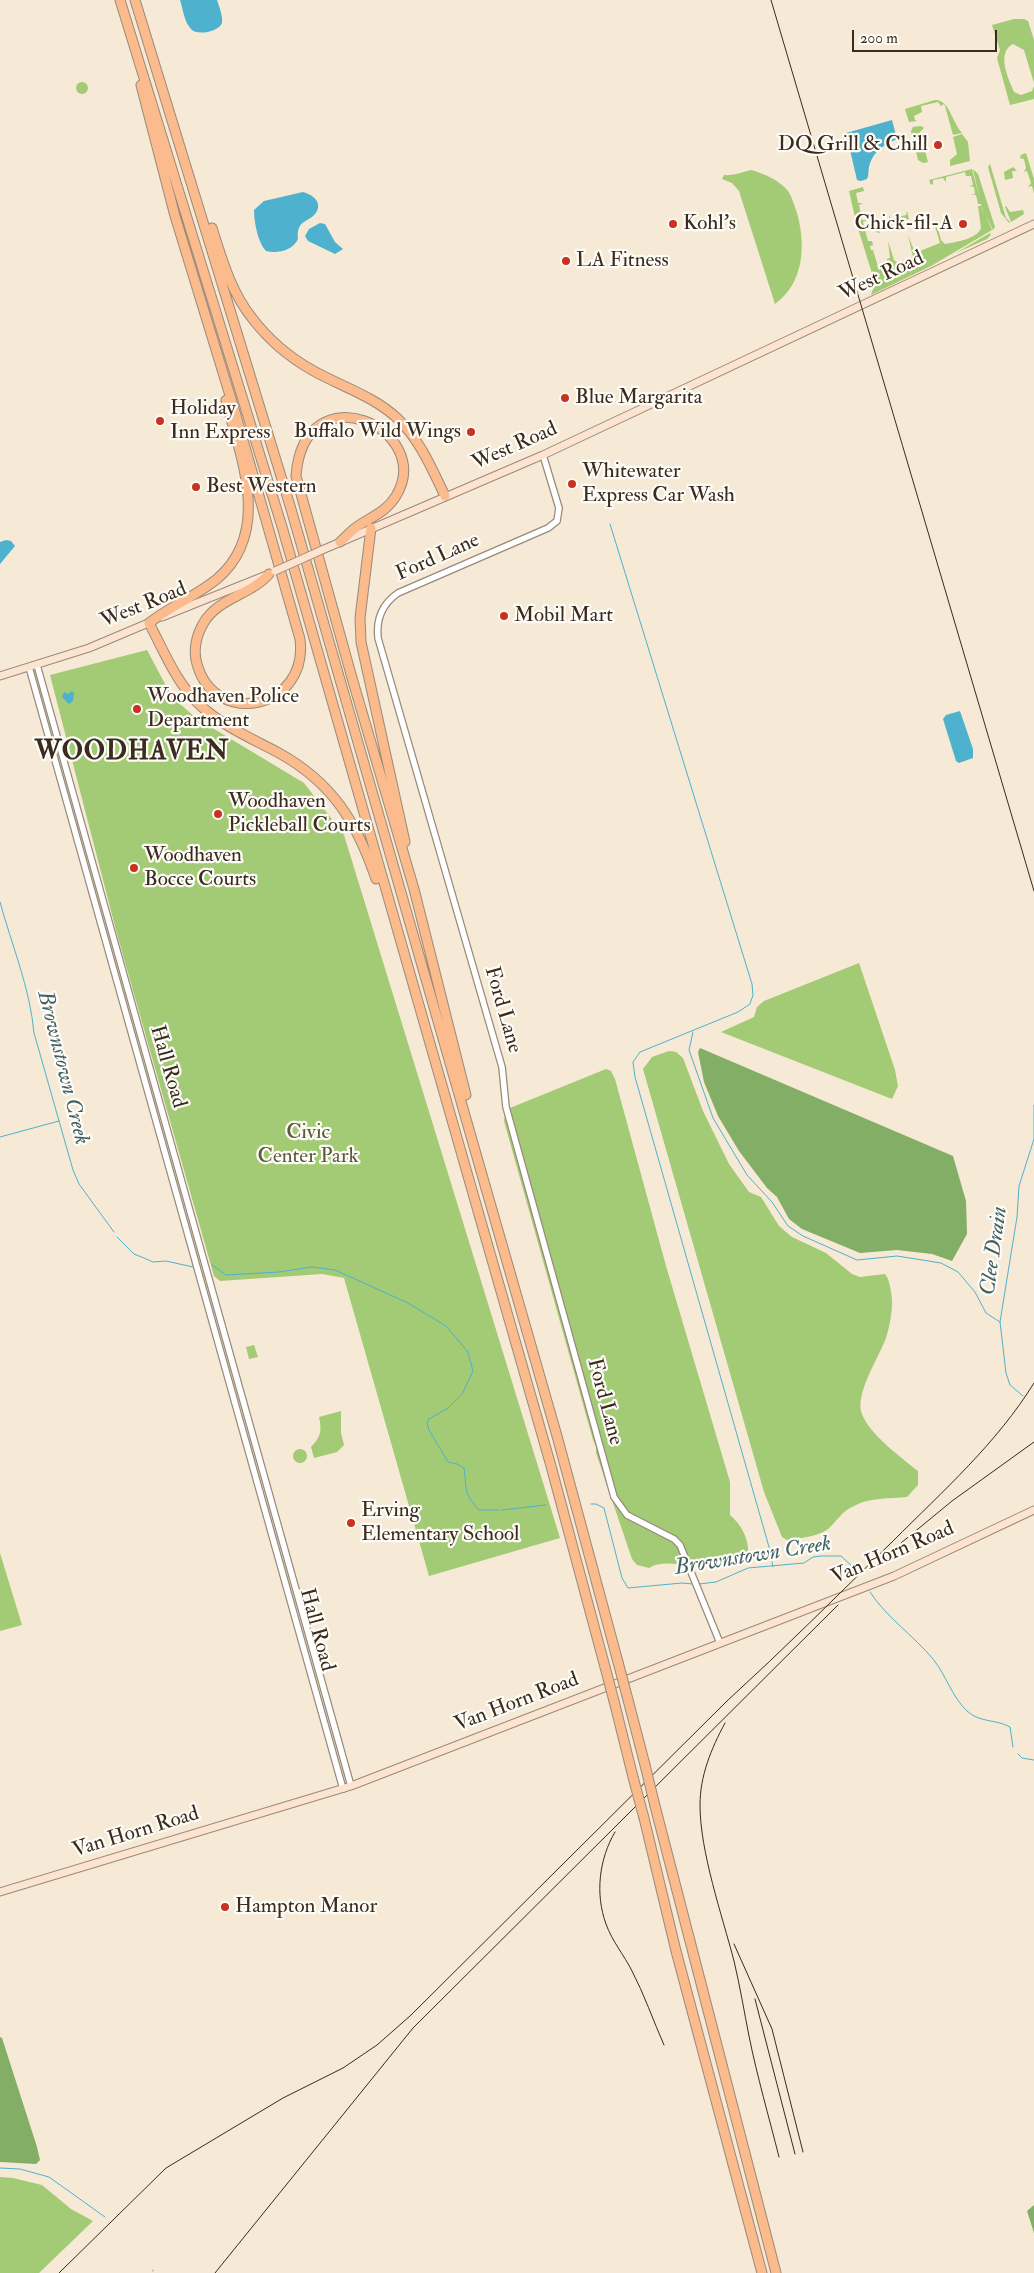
<!DOCTYPE html>
<html>
<head>
<meta charset="utf-8">
<style>
	body { margin:0 }
	#map { position:relative; width:1034px; height:2273px; overflow:hidden; background:#f6e9d5; font-family:"IM FELL Double Pica",serif }
	canvas { display:block }
	.scale { position:absolute; left:852px; top:30px; width:145px; height:22px; box-sizing:border-box; border:2px solid #3b2a1e; border-top:0; padding-left:6px; font-size:15px; line-height:18px; white-space:nowrap; color:#3b2a1e; -webkit-text-stroke:4px #fdfcf7; paint-order:stroke }
</style>
</head>
<body>
<div id="map">
<canvas width="1034" height="2273"></canvas>
<div class="scale">200 m</div>
</div>
<script>
const ctx = document.querySelector('canvas').getContext('2d');
ctx.lineJoin = 'round';
function fill(path, color) {
  ctx.fillStyle = color;
  ctx.fill(path, 'evenodd');
}
function stroke(path, color, width, dash) {
  ctx.strokeStyle = color;
  ctx.lineWidth = width;
  ctx.lineCap = dash ? 'butt' : 'round';
  ctx.setLineDash(dash || []);
  ctx.stroke(path);
}
function drawText(font, color, halo, rows, align = 'center') {
  ctx.font = font + ' "IM FELL Double Pica",serif';
  ctx.lineWidth = 4.5;
  ctx.setLineDash([]);
  ctx.textBaseline = 'middle';
  ctx.strokeStyle = halo;
  ctx.fillStyle = color;
  for (const [text, x, y, turn = 0] of rows) {
    ctx.save();
    ctx.translate(x, y);
    ctx.rotate((+turn || 0) * Math.PI / 180);
    ctx.textAlign = isNaN(turn) ? turn : align;
    if (halo) ctx.strokeText(text, 0, 0);
    ctx.fillText(text, 0, 0);
    ctx.restore();
  }
}
const green = new Path2D(`
	M1014,19h10l4,2 6,19v43l-10,-33 -11,-6c-17,9 -5,34 1,48l7,3 11,-4 2,-5v13l-24,6 -13,-47 3,-8 -8,-25z
	M76 88a6 6 0 1 1 12 0a6 6 0 1 1-12 0Z
	M935,100c14,-1 17,22 27,33l-9,2 -8,-29 -1,-2 -3,2 -3,-4 -17,4 1,6 -8,4 1,4 2,1 -8,1 -4,-13z
	M921,126l3,2 -4,4 8,30 -5,1 -5,-3 -7,-29 2,-4z
	M962,134l6,8 2,19 -20,5v-6l7,-6 -4,-17z
	M1026,153l8,26v14l-2,-7 -4,1 3,-4 -4,-12 -3,1 2,-4 -2,-9 -4,-1 1,-3z
	M990,164l16,54 4,4 -1,1 -8,-10 -13,-46z
	M1013,167l4,4h-5l1,7 -8,2 -1,-8z
	M972,169l9,35h-3l-2,-9h-5l4,-1 -1,-7 -5,-1 4,-1 -2,-9h-5l-1,-4 -19,5v5l-3,-4 -10,2v4l-2,1 -2,-5z
	M973,169l5,5 17,53 -2,3 -11,-21z
	M751,170c14,4 28,10 37,21 4,6 6,14 9,22 9,32 7,70 -22,91l-36,-113 -7,-8 -10,-4 2,-4c10,1 18,-3 27,-5z
	M863,187l1,4 -8,2 2,10h5l-4,2 3,15h5l-4,2 5,19h4l1,4 -3,1 1,4h2l6,20 6,-2 -1,-5 3,-1v-3l3,-1 -2,-17 6,19 4,3 15,-6 -5,-22 7,18 25,-10 -5,-17 2,-1 4,15 4,4c11,-2 32,-5 36,-16l-3,-22h3l11,24 -61,36 -60,29 4,-12 -19,-61 -7,-31z
	M1006,206l4,6 13,-2 1,4 -13,8 -6,-15z
	M907,211l2,8 -4,1 -2,-3 -11,6v4l-3,-3 -10,5 1,4 -4,-1 -3,-13 3,4 13,-4v-4l2,4 15,-4z
	M990,233l1,2 -4,4 -31,14z
	M147,650l25,47 24,21 108,65 40,52 216,703 -131,38 -85,-298 -22,-4 -102,7 -6,-5 -97,-342 -67,-259z
	M859,963l36,107 3,16 -6,13 -171,-67 33,-15 3,-10 7,-6z
	M669,1051l7,1 7,6 20,53 26,53 20,28 12,5 18,29 13,11 34,16 26,21 8,3 25,-3c4,5 5,12 6,18 3,13 -1,33 -5,46 -7,19 -32,57 -24,76 7,20 40,44 56,57v14l-11,12c-18,2 -36,0 -53,9 -12,5 -17,15 -26,23 -11,8 -28,9 -41,11l-5,-3 -18,-45 -121,-423 9,-12z
	M606,1069l5,2 4,8 51,187 64,216v33c11,9 19,24 18,38 -15,10 -39,11 -57,12 -14,0 -30,-5 -42,3l-12,-3 -5,-6 -36,-106v-6l-3,-7 -89,-319 1,-7 5,-6z
	M254,1345l4,12 -9,2 -3,-12z
	M341,1411v22l3,12 -7,7 -23,6 -3,-11c10,-10 11,-17 8,-30z
	M293 1456a7 7 0 1 1 14 0a7 7 0 1 1-14 0Z
	M0,1553l22,72 -22,6z
	M0,2177l13,1 29,7 29,24 22,12 -54,52h-39z`);
const forest = new Path2D(`
	M700,1048l253,108 13,45 1,33 -15,27 -20,-7 -35,-4 -37,3 -58,-24 -13,-10 -12,-22 -10,-9 -28,-37 -21,-35 -14,-34 -6,-30z
	M0,2037l2,1 35,109 3,13 -4,4 -36,-2z
	M1034,2205v28l-7,-22z`);
const water = new Path2D(`
	M180,0h37c2,6 6,16 5,23 -3,9 -26,13 -31,6 -7,-7 -8,-20 -11,-29z
	M892,120l5,19c-13,6 -24,12 -28,28 -1,5 0,8 -2,12l-6,2 -4,-1 -11,-47z
	M303,192c8,2 19,9 14,19 -6,12 -21,7 -19,28 -5,11 -20,15 -32,12 -8,-8 -12,-29 -12,-41l10,-9z
	M320,223l5,1 10,18 8,7 -8,5 -27,-13 -3,-5 4,-7z
	M6,540l5,1 4,5 -15,18v-22z
	M72,691l2,2 -1,8 -4,3 -7,-7 2,-5 4,2z
	M960,711l13,38v9l-14,5 -3,-2 -13,-42 3,-4z`);
const stream = new Path2D(`
	M610,524l142,460 1,11 -3,9 -12,8 -98,40 -7,10 2,15 134,470 4,20
	M0,902c12,44 30,86 34,131l39,137 6,14 35,48
	M693,1032l-4,18 24,68 34,57 25,27 16,24 15,10 54,24 40,-4 44,7 17,9 17,20 11,21 14,9
	M0,1137l59,-16
	M117,1237l17,17 10,4 9,4 13,-1 27,6
	M212,1265l14,10 53,-3 33,-5 23,3 73,33 38,23 22,26 5,19 -11,23 -14,14 -19,11 -2,4 2,7 19,32 9,2 7,4c3,21 -1,25 15,42h20
	M1023,1396l-13,-11 -4,-12 -6,-51 17,-105 2,-31 15,-47v-34
	M591,1504h5l8,4 18,70 6,10 54,-5 11,1
	M502,1510l44,-5
	M699,1584l17,-2 32,-14 56,-5 9,-6 8,-1h20l14,13
	M870,1592c17,26 43,43 63,67 13,16 19,38 34,52 13,12 29,8 43,16l3,20
	M1018,1754l4,4 12,2
	M0,2168l20,1 29,8 56,40
	M153,2270v1`);
const tertiary = new Path2D(`
	M543,455l16,53 -2,13 -9,7 -150,65c-16,11 -22,26 -20,45l124,429 4,40 108,390 13,18 47,24 6,6 40,98
	M37,665l314,1121
	M29,667l314,1122`);
const secondary = new Path2D(`
	M322,550l221,-95 491,-231
	M162,617l102,-41
	M0,676l89,-28 64,-27
	M0,1892l351,-106 543,-210 140,-66`);
const motorway = new Path2D(`
	M120,0l163,530 268,936 54,201
	M135,0l156,509 266,927 61,226
	M141,85l34,131 60,196 65,227c9,70 -85,90 -103,25 -4,-13 -1,-28 6,-40 14,-26 48,-29 66,-50
	M212,228c10,31 19,64 40,90 16,21 37,39 60,52 28,16 62,26 86,49 22,21 34,50 47,77
	M226,400c15,59 46,132 -9,179 -21,17 -46,27 -68,44 15,28 28,62 52,83 23,21 52,33 78,47 54,30 78,70 97,126
	M371,528l-11,90 1,24 44,200
	M340,542c5,-4 9,-9 14,-13 15,-12 31,-15 42,-33 40,-67 -92,-127 -100,-20l56,202 62,211 52,206
	M627,1696l18,69
	M614,1701l19,76
	M655,1806l121,467
	M644,1818l32,133 86,322`);
const rail = new Path2D(`
	M771,0l263,891
	M901,1543l51,-42 82,-59
	M725,1723c-14,26 -25,53 -25,82 0,47 22,110 34,156 6,25 10,50 15,75 8,40 20,81 30,121
	M615,1832c-16,27 -20,62 -9,92 6,17 18,31 26,47 12,23 21,49 32,74
	M734,1944l38,85 31,123
	M755,1999l40,155
	M59,2273l107,-105 117,-70 60,-30 34,-23 33,-29 317,-315c57,-52 111,-106 166,-160 50,-50 104,-98 141,-158
	M215,2273l198,-245 425,-423`);
const secondaryBridge = new Path2D(`
	M275,571l47,-21`);
const motorwayBridge = new Path2D(`
	M618,1662l9,34
	M605,1667l9,34
	M645,1765l10,41
	M633,1777l11,41`);
const markers = [
	[938,145,5,"#c8321e"],
	[673,224,5,"#c8321e"],
	[963,224,5,"#c8321e"],
	[566,261,5,"#c8321e"],
	[565,398,5,"#c8321e"],
	[160,421,5,"#c8321e"],
	[471,432,5,"#c8321e"],
	[572,484,5,"#c8321e"],
	[196,487,5,"#c8321e"],
	[504,616,5,"#c8321e"],
	[137,709,5,"#c8321e"],
	[218,814,5,"#c8321e"],
	[134,868,5,"#c8321e"],
	[351,1523,5,"#c8321e"],
	[225,1907,5,"#c8321e"]
];
const poiNames = [
	["DQ Grill & Chill",928,145,"right"],
	["Kohl's",683,224],
	["Chick-fil-A",953,224,"right"],
	["LA Fitness",576,261],
	["Blue Margarita",575,398],
	["Holiday",170,409],
	["Inn Express",170,433],
	["Buffalo Wild Wings",461,432,"right"],
	["Whitewater",582,472],
	["Express Car Wash",582,496],
	["Best Western",206,487],
	["Mobil Mart",514,616],
	["Woodhaven Police",147,697],
	["Department",147,721],
	["Woodhaven",228,802],
	["Pickleball Courts",228,826],
	["Woodhaven",144,856],
	["Bocce Courts",144,880],
	["Erving",361,1511],
	["Elementary School",361,1535],
	["Hampton Manor",235,1907]
];
const streetNames = [
	["West Road",882,277,-25],
	["West Road",515,447,-24],
	["Ford Lane",438,558,-24],
	["West Road",144,606,-22],
	["Ford Lane",502,1010,74],
	["Hall Road",167,1067,74],
	["Ford Lane",604,1402,75],
	["Van Horn Road",893,1554,-23],
	["Hall Road",316,1630,75],
	["Van Horn Road",517,1703,-21],
	["Van Horn Road",136,1833,-17]
];
const parkNames = [
	["Civic",308,1133],
	["Center Park",308,1157]
];
const waterNames = [
	["Brownstown Creek",62,1068,76],
	["Clee Drain",995,1251,-82],
	["Brownstown Creek",753,1557,-9]
];
const districtNames = [
	["WOODHAVEN",132,753]
];
fill(green, '#a3ca74');
fill(forest, '#82ae66');
fill(water, '#4eb1cd');
stroke(stream, '#4eb1cd', 1);
stroke(tertiary, '#988a7a', 8);
stroke(secondary, '#988a7a', 9);
stroke(motorway, '#988a7a', 11);
stroke(tertiary, '#fff', 5.5);
stroke(secondary, '#fde4d1', 7);
stroke(motorway, '#fbbb8d', 9);
stroke(rail, '#3b2a1e', 1);
stroke(secondaryBridge, '#988a7a', 9, []);
stroke(motorwayBridge, '#988a7a', 11, []);
stroke(secondaryBridge, '#fde4d1', 7);
stroke(motorwayBridge, '#fbbb8d', 9);
for (const [x, y, r, color] of markers) {
  const dot = new Path2D();
  dot.arc(x, y, r, 0, 2 * Math.PI);
  ctx.fillStyle = color;
  ctx.fill(dot);
  stroke(dot, '#fdfcf7', 2);
}
drawText('21px', '#3b2a1e', '#fdfcf7', poiNames, 'left');
drawText('21px', '#3b2a1e', '#fdfcf7', streetNames);
drawText('21px', '#5a5a38', '#fdfcf7', parkNames);
drawText('italic 22px', '#436064', '#fdfcf7', waterNames);
ctx.letterSpacing = '1px';
drawText('bold 26px', '#3b2a1e', '#fdfcf7', districtNames);
ctx.letterSpacing = '0px';
</script>
</body>
</html>
